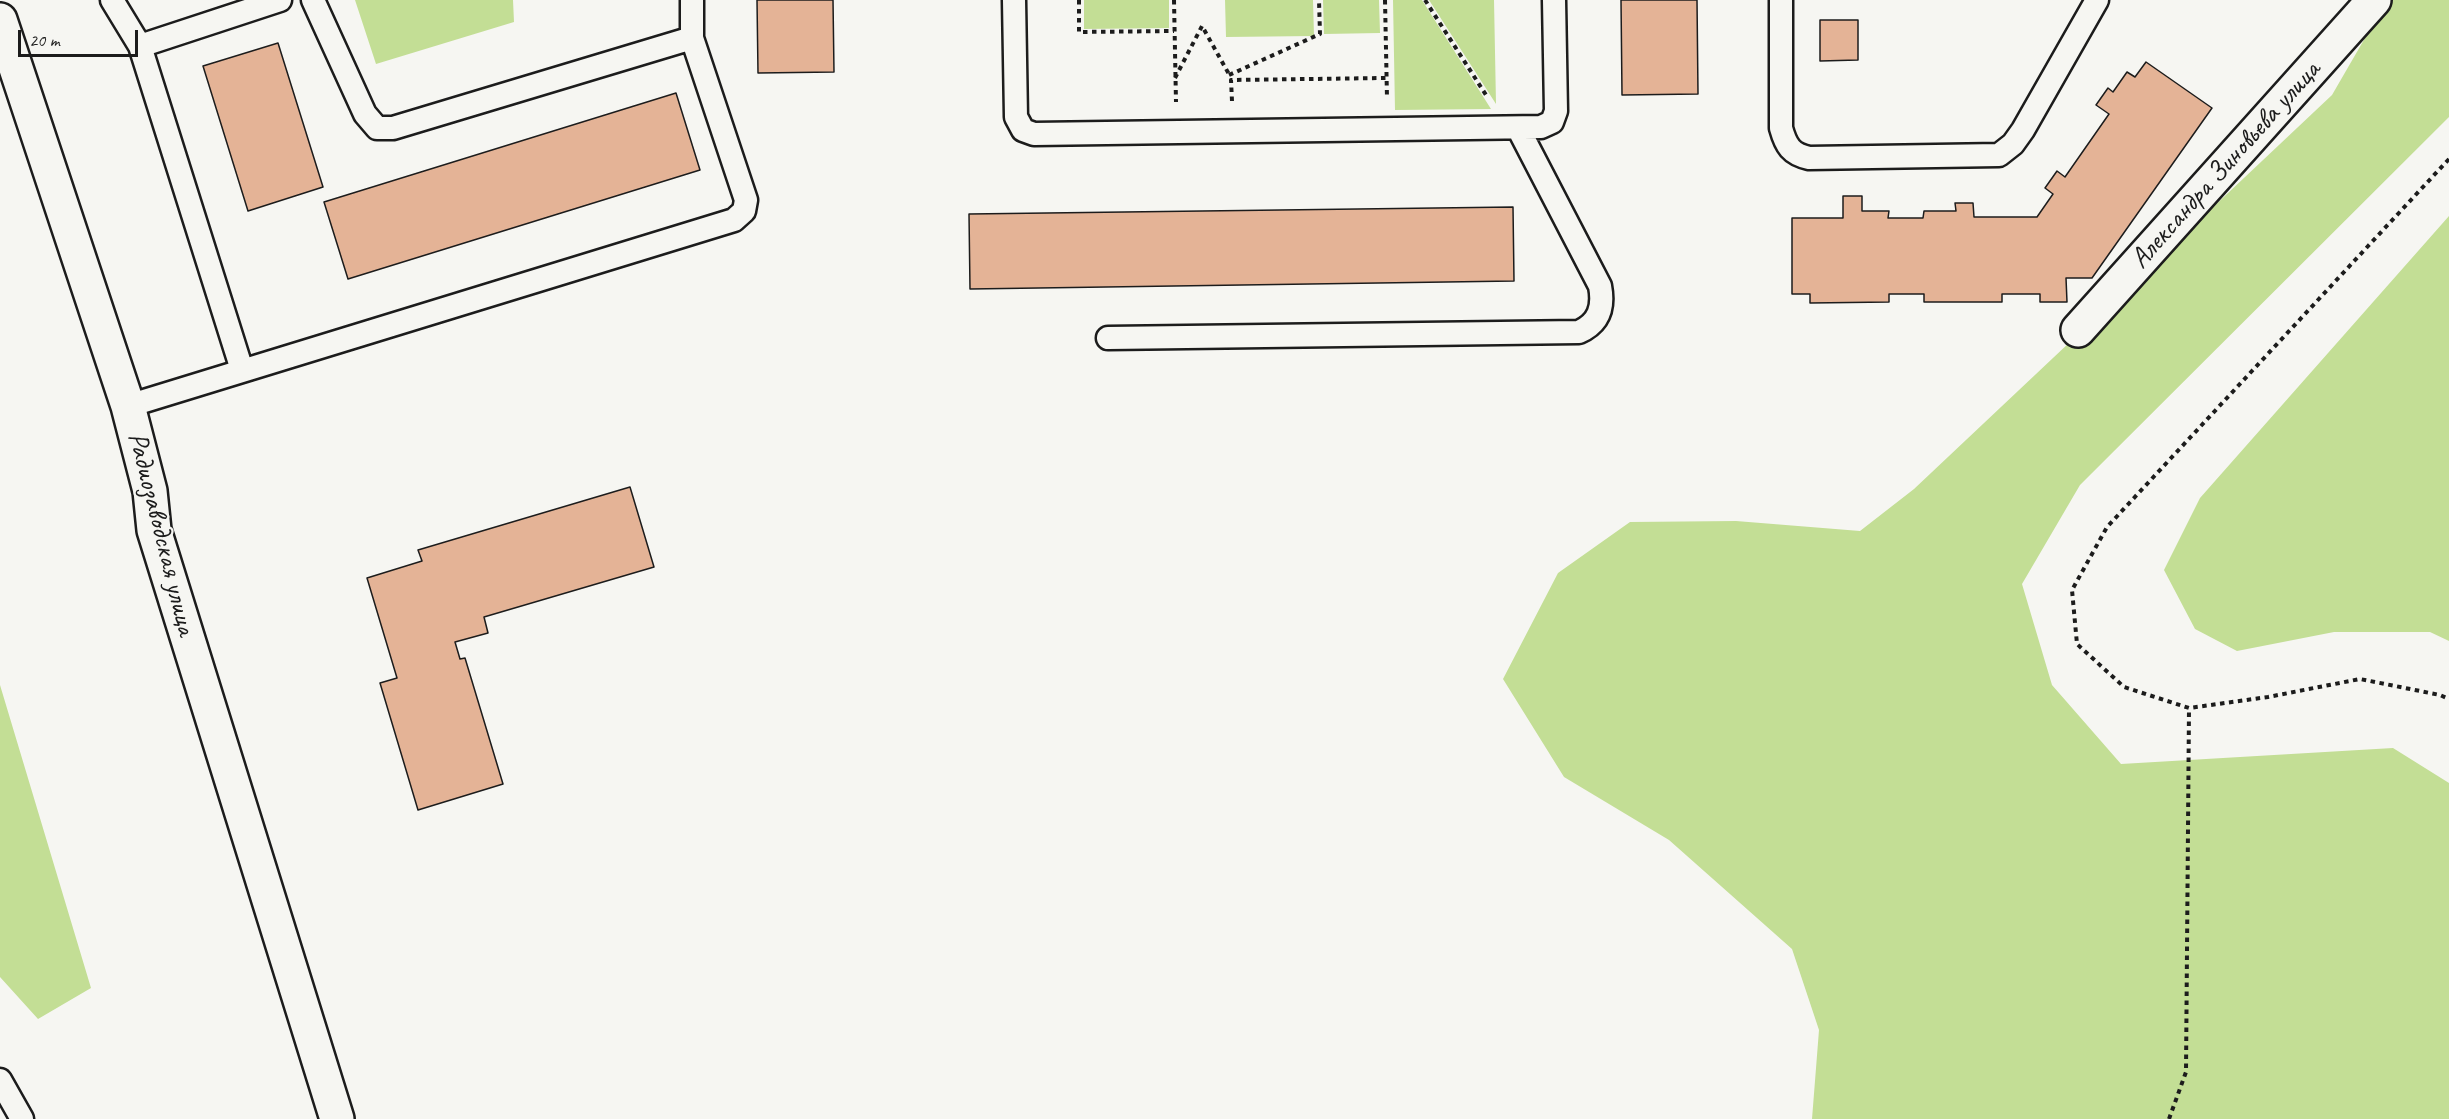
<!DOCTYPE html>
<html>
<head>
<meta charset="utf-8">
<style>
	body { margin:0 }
	#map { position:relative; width:2449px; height:1119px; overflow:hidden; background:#f6f6f2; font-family:Caveat,sans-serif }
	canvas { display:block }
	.scale { position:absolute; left:18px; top:30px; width:120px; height:27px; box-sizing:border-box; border:3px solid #1c1c1c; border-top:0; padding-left:8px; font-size:18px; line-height:21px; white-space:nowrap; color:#1c1c1c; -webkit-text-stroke:4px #f6f6f2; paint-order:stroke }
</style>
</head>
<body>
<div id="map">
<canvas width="2449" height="1119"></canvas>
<div class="scale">20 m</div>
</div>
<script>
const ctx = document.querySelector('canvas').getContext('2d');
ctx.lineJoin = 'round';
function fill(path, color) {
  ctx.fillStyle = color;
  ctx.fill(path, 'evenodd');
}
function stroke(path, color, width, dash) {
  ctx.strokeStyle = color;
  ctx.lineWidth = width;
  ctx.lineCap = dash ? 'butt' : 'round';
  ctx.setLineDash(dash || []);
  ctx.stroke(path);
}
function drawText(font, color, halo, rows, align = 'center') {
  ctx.font = font + ' Caveat,sans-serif';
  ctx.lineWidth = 4.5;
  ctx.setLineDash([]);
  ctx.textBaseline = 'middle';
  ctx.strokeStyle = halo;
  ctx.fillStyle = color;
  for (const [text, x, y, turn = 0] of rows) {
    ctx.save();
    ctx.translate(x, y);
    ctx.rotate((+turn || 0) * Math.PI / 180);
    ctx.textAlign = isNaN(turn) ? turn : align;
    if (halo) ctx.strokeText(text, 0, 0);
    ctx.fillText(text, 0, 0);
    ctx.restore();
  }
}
const green = new Path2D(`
	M355,0h158l1,22 -138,42z
	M1084,0h85v28l-85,1z
	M1225,0h88l1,36 -88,1z
	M1323,0h56l1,33 -56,1z
	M1393,0h29l69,109 -96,1z
	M1429,0h65l2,104z
	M2387,0h62v117l-369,368 -58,99 30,101 69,79 272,-16 56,35v336h-637l7,-89 -27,-81 -123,-109 -105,-63 -61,-98 55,-106 72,-51 106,-1 124,10 54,-42 418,-394z
	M2449,216v425l-19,-9h-96l-97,19 -42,-22 -31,-59 36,-72z
	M0,685l91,303 -53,31 -38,-42z`);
const building = new Path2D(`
	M757,0h76l1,72 -76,1z
	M1621,0h76l1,94 -76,1z
	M1820,20h38v40l-38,1z
	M278,43l45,144 -75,24 -45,-145z
	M2146,62l66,46 -120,170h-26l1,24h-27v-8h-38v8h-78v-8h-35v8l-79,1v-9h-18v-76h51v-22h19v15h27l-1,7h35l1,-7h32l-1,-8h18l1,14h63l16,-23 -8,-6 12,-17 8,6 44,-63 -13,-9 12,-17 5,4 14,-20 8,5z
	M676,93l24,77 -352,109 -24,-77z
	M1513,207l1,74 -544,8 -1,-75z
	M630,487l24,80 -170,50 4,16 -33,9 5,17 5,-1 38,126 -85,26 -38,-127 17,-5 -30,-100 55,-17 -4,-11z`);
const path = new Path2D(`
	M1079,0v32l95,-1
	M1174,0l2,102
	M1385,0l2,98
	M1425,0l61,95
	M1229,75l91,-41 -1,-34
	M1175,78l27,-52 28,50
	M1232,101l-1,-21 155,-2
	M2449,159l-342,368 -35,63 5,54 47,43 65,21 79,-11 92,-18 80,16 9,4
	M2169,1119l17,-47 3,-364`);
const service = new Path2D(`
	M112,0l28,46 102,324
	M313,0l52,114 12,14h16l299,-90v-38
	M1014,0l2,117 7,13 11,4 507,-7 11,-5 4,-11 -2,-111
	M1781,0v128c5,18 10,26 28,30l190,-3 14,-11 10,-14 74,-130
	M140,46l140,-46
	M1108,338l471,-6c20,-9 25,-25 21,-46l-82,-158
	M128,406l606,-186 10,-9 2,-11 -54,-162
	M0,1080l22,39`);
const minor = new Path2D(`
	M0,20l128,386 22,85 4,39 183,589
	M2078,330l296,-330`);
const streetNames = [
	["Александра Зиновьева улица",2226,165,-48],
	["Радиозаводская улица",161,534,76]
];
fill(green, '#c3de95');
fill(building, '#e4b396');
stroke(building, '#1c1c1c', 1.5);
stroke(service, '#1c1c1c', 27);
stroke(minor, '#1c1c1c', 38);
stroke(path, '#1c1c1c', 4, [4.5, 4.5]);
stroke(service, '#f6f6f2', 22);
stroke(minor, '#f6f6f2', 33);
drawText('28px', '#1c1c1c', '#f6f6f2', streetNames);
</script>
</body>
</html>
